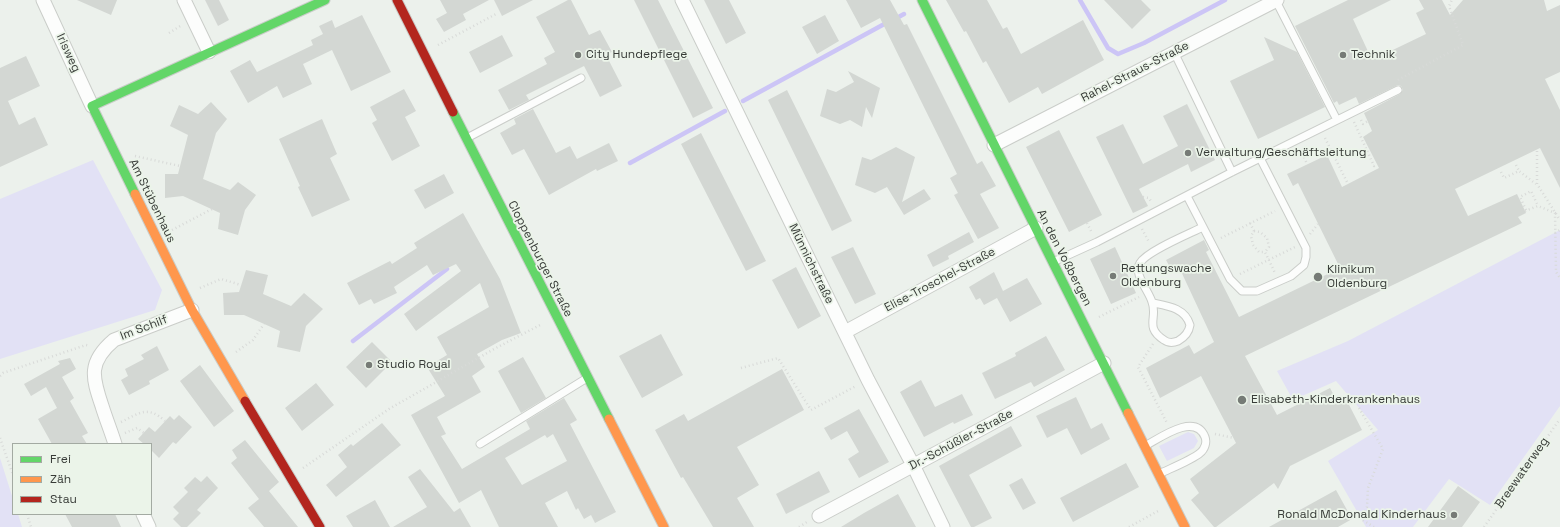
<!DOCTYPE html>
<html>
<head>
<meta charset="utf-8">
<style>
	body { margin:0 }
	#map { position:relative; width:1560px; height:527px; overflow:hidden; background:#ecf1ec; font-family:"Space Grotesk",sans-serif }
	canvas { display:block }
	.legend { position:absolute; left:12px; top:443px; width:140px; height:72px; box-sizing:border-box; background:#ebf4e9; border:1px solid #a3aaa2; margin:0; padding:5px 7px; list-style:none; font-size:12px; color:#373b37 }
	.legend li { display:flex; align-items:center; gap:8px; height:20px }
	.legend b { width:20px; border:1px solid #a3aaa2 }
</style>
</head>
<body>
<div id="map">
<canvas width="1560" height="527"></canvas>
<ul class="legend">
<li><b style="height:5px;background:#63d668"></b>Frei</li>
<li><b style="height:5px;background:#ff974d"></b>Zäh</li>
<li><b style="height:5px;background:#b3261e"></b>Stau</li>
</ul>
</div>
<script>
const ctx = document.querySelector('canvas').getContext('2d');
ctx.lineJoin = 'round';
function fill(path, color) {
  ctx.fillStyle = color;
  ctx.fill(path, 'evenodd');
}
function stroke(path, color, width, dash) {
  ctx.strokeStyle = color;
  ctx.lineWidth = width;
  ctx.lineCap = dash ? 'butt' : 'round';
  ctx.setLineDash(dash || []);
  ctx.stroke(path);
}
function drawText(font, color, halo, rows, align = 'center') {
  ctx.font = font + ' "Space Grotesk",sans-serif';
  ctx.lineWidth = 3.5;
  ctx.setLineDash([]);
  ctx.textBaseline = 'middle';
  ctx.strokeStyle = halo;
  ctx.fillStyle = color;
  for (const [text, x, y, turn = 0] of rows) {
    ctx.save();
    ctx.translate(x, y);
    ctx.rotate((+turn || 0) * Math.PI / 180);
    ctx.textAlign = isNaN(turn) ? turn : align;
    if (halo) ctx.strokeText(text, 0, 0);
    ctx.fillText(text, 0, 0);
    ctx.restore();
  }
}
const green = new Path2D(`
	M93,160l69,130 -7,20 -155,49v-160z
	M1560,230v176l-70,99 -41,-26 -36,48h-47l-38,-66 50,-31 -42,-49 -43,19 -16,-29 71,-30z
	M1188,432l6,2 4,7 -4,7 -27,13 -8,-15z
	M0,458l13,41v15h5l4,13h-22z`);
const stream = new Path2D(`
	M1080,0l28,48 10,6 26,-11 81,-43
	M895,19l9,-5
	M743,101l145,-79
	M630,163l95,-52
	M353,341l94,-72`);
const building = new Path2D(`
	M77,0h40l-6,15z
	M205,0h14l10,20 -11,6z
	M440,0h49l-26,14 3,6 -22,12 -8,-13 11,-6z
	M494,0h39l-31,16z
	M568,0h3l18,35 11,-5 12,22 -6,3 16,31 -22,11 -16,-31 -58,29 3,5 -20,10 -11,-20 49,-26 -3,-6 11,-6 -19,-35z
	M634,0h24l55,108 -20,10z
	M704,0h25l17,33 -20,11z
	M846,0h44l14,25 3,-1 70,140 5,-3 14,25 -16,8 19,34 -21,11 -24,-44 4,-2 -8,-15 7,-4 -77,-156 -19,10z
	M946,0h41l16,29 4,-2 14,27 62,-34 21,40 -62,34 -4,-7 -29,16 -23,-42 -3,2 -17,-32 -2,1z
	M1104,0h37l10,10 -19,19z
	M1348,0h43l-38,19 19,41 54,-26 -10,-21 8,-4 -5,-9h23l8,15 13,-15h81l3,11 13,-6v67l-15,7 15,31v78l-20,-40 -85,41 13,27 49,-22 9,19 -8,4 4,6 -277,133 32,59 53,-27 8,15 8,-4 16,31 -72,36 -12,23 -4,-6 -58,44h-2l-23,-27 8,-7 -9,-14 46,-36 -35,-67 -41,22 -14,-30 43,-23 5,9 20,-12 -35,-75 -7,4 -6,-11 38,-20 5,10 -3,2 33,65 101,-49 -42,-85 -5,3 -6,-12 40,-19 15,32 37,-19 -16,-31 9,-6 -8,-18 36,-19 3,-4 -2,-4 -3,-1 -39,19 -3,-7 -17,8 -2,-4 -3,2 -39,-77z
	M362,15l29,57 -40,19 -19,-41 -29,14 9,20 -29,14 -6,-12 -29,17 -18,-32 20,-11 7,12 56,-27 -2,-5 12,-6 -4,-8 13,-6 3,8z
	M825,15l14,26 -22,13 -15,-27z
	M502,35l11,21 -33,17 -11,-21z
	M1264,37l33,15 28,55 -67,32 -28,-58 44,-21z
	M26,56l14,30 -32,15 11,24 16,-8 13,28 -48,22v-99z
	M848,71l32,17 -8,30 -6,-11 -4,20 -12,-7 -10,4 -20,-8 7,-27 9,3 18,-10z
	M404,89l12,22 -11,6 15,29 -28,15 -20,-38 5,-3 -7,-13z
	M787,90l65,131 -20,10 -64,-131z
	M211,102l16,17 -11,14 -13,46 27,11 8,-8 18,13 -11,15 -7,25 -20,-6 2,-16 -37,-17 -18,2v-24h13l10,-39 -18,-9 9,-21 19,9z
	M1187,104l28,56 -24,12 -3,-8 -49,25 9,17 -15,7 -37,-76 27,-13 20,40 35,-18 -15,-30z
	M533,109l23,44 14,-7 7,13 32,-16 9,18 -21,10 -1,-2 -47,26 -25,-46 -12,6 -12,-22 16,-9 -2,-5z
	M322,119l15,35 -7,4 20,42 -38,17 -14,-30 2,-1 -21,-47z
	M1059,130l43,85 -33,17 -43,-85z
	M701,133l65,128 -20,10 -65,-127z
	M896,147l19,10 -13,45 22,-13 7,10 -27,16 -17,-28 -12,6 -20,-8 7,-28 9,3z
	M444,174l10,19 -29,16 -11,-19z
	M463,213l37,66 21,54 -19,7 -25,14 8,13 -13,9 9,16 -44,25 9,17 -5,2 21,33 68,-40 -4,-8 38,-23 13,22 -7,4 46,88 -21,11 -4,-8 -7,4 -6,-11 -2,2 -9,-19 -22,12 13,24h-59l-18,-37 -22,13 -48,-88 34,-19 -18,-29 20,-12 -10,-18 52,-30 -9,-24 -64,48 -12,-17 57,-43 -5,-7 -23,11 -6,-10 -33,22 3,6 -23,11 -3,-5 -12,6 -12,-22 43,-22 2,3 25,-16 -3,-5zM553,434l14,27 -45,24 -17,-27 40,-23 2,3z
	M969,232l5,10 -26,14 1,3 -16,8 -6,-12z
	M853,247l23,47 -21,10 -24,-47z
	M1115,247l21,46 -25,11 -21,-45z
	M796,267l25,49 -23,13 -26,-49z
	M246,270l22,5 -5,19 28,12 13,-13 19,16 -17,17 -6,26 -23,-5 3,-16 -36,-16h-20l-1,-22 16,-1z
	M994,272l9,19 24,-13 15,26 -32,18 -13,-24 -13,7 -4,-7 -4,2 -7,-13z
	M661,334l22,41 -41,23 -23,-42z
	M1046,336l19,34 -31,17 -3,-5 -36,17 -13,-26 34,-17 -1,-3z
	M372,342l20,20 -26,26 -20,-21z
	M157,346l12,24 -20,11 1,3 -21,11 -8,-15 7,-4 -3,-7 19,-10 -3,-4z
	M523,357l23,41 -25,15 -23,-42z
	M70,358l6,11 -14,8 12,21 -4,3 18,32 -6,3 5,8h-35l-14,-25 19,-11 -11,-21 -15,9 -7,-12 36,-20 -2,-3z
	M200,365l34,46 -20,16 -34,-46z
	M782,369l22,41 -67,37 22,38 -22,13 17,29h-41l-30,-50 -2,1 -26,-48 29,-16 4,7z
	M921,380l14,27 27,-13 11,21 -19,9 -1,-2 -29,15 -24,-45z
	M316,383l18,22 -32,26 -17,-23z
	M1076,397l15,32 11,-6 8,16 -29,16 -14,-27 -20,10 -11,-22z
	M859,409l30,53 -30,16 -11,-19 11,-7 -12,-21 -16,9 -7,-12z
	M179,415l13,12 -16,17 -3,-2 -14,16 -8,-8v-6h-7l-6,-5 11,-12 6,5 15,-16 4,4z
	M382,423l19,22 -65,52 -10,-12 21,-18 -9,-12 13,-11 2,2z
	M1011,426l11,20 -53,29 23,43 -18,9h-3l-32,-61z
	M245,440l34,42 -10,9 29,36h-34l-16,-19 11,-9 -28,-36 6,-5 -5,-8z
	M1126,463l13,24 -66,35 -13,-24z
	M420,469l34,43 6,-4 11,19h-78l34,-20 -19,-30z
	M819,471l11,21 -44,22 -10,-20z
	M207,476l11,12 -21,22 4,3 -14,14h-6l-8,-8 6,-6 -6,-6 15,-15 -4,-4 11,-11 6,5z
	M1022,478l14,25 -13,7 -14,-25z
	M1458,486l22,16 -18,25h-34z
	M1336,490l16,29 -14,8h-69z
	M898,494l18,33h-75l23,-14z
	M375,500l15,27h-37l-7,-11z
	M65,514h50l6,13h-49z`);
const path = new Path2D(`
	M169,33l13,-8
	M438,45l58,-31
	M1398,80l65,-35 -14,-39 3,-6
	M1361,120l2,4 5,-3
	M1354,122l20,44 3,-2
	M1325,138l23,46
	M1301,150l6,14
	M1537,151v33l23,36
	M135,156l45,10
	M1516,165l3,6
	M1501,172l3,6 15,-7 17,13
	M1143,197l6,1 3,5
	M1526,210l-6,-13 11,-6 7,15
	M1525,211l13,-5 17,7 1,59 4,6
	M1087,223l5,10
	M1250,223l4,8 -3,5 2,9 6,7h6l10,21
	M1142,229l7,13
	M172,230l40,-21
	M1254,231l6,1 7,6 2,9 -4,5
	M1555,233l5,-3
	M1310,234l8,-10
	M1221,238l54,-27
	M1240,274l55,-27
	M200,288l21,-9 20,6
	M1099,317l40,-20
	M1153,344l-15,23 29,56
	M236,352l17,-12 11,-16
	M741,368l37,-10 33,52 45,-24
	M0,376l3,-3 83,-28 4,1
	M1359,408l24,41 -15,39 -1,19 -6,12 13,8
	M121,422c19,-9 26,-17 44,-1
	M125,433l12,-5 7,5
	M1215,434l19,4
	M0,438l13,37
	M303,468l86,-59 105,-60 48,-25
	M27,514l4,13
	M799,527l8,-5
	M1129,527l29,-16
	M1484,527l76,-108`);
const lane = new Path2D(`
	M1276,1l61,119
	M1174,52l58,120
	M467,138l114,-60
	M1187,196l43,83 12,12h15l34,-15 13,-11 2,-8v-9l-46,-90
	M1053,262l44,-20 135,-70 166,-82
	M1153,303c15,3 32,5 37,22 -1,7 -5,12 -12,16 -5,2 -10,2 -14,-1 -20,-13 -6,-22 -12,-38 -3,-11 -19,-28 -12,-39 7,-12 49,-29 63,-36
	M480,444l107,-66
	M1145,446c15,-8 50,-34 60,-9 2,5 0,12 -5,16 -8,7 -31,16 -41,21`);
const street = new Path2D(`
	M43,0l49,106
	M184,0l25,52
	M682,0l186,380 45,85 30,62
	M994,145l283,-145
	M845,332l191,-104
	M115,444c-4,-13 -9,-25 -13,-38 -10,-29 -14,-44 12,-66l78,-30
	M143,514l6,13
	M819,516l285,-153`);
const fast = new Path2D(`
	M922,0l206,413
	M453,112l156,307
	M135,194l-43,-88 233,-106`);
const slow = new Path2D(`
	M135,194l57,116 53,91
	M1128,413l57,114
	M609,419l55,108`);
const jam = new Path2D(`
	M397,0l56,112
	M245,401l75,126`);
const markers = [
	[578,55,4,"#767b76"],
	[1343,55,4,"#767b76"],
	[1188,153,4,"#767b76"],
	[1113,276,4,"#767b76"],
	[1318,277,5,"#767b76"],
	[369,365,4,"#767b76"],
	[1242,400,5,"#767b76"],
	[1454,515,4,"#767b76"]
];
const streetNames = [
	["Irisweg",68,53,65],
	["Rahel-Straus-Straße",1135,72,-27],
	["Am Stübenhaus",152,201,64],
	["An den Voßbergen",1064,258,63],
	["Cloppenburger Straße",540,259,63],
	["Münnichstraße",811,264,64],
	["Elise-Troschel-Straße",940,280,-28],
	["Im Schilf",144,328,-21],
	["Dr.-Schüßler-Straße",961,440,-28],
	["Breewaterweg",1522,473,-55]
];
const poiNames = [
	["City Hundepflege",586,55],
	["Technik",1351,55],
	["Verwaltung/Geschäftsleitung",1196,153],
	["Rettungswache",1121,269],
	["Oldenburg",1121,283],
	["Klinikum",1327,270],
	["Oldenburg",1327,284],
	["Studio Royal",377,365],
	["Elisabeth-Kinderkrankenhaus",1251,400],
	["Ronald McDonald Kinderhaus",1446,515,"right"]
];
fill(green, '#e2e1f5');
stroke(stream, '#ccc5f6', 4.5);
fill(building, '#d3d7d3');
stroke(lane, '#cacdc9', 9);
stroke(street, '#cacdc9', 15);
stroke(fast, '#cacdc9', 11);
stroke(slow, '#cacdc9', 11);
stroke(jam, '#cacdc9', 11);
stroke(path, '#d8dad8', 2.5, [1, 3]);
stroke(lane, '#fcfdfc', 7);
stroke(street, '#fcfdfc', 13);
stroke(fast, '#63d668', 9);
stroke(slow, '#ff974d', 9);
stroke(jam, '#b3261e', 9);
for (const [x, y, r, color] of markers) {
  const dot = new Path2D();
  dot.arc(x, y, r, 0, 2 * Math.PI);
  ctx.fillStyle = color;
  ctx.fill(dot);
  stroke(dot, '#ebf4e9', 1.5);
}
drawText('12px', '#373b37', '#ebf4e9', streetNames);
drawText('12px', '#373b37', '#ebf4e9', poiNames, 'left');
</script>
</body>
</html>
